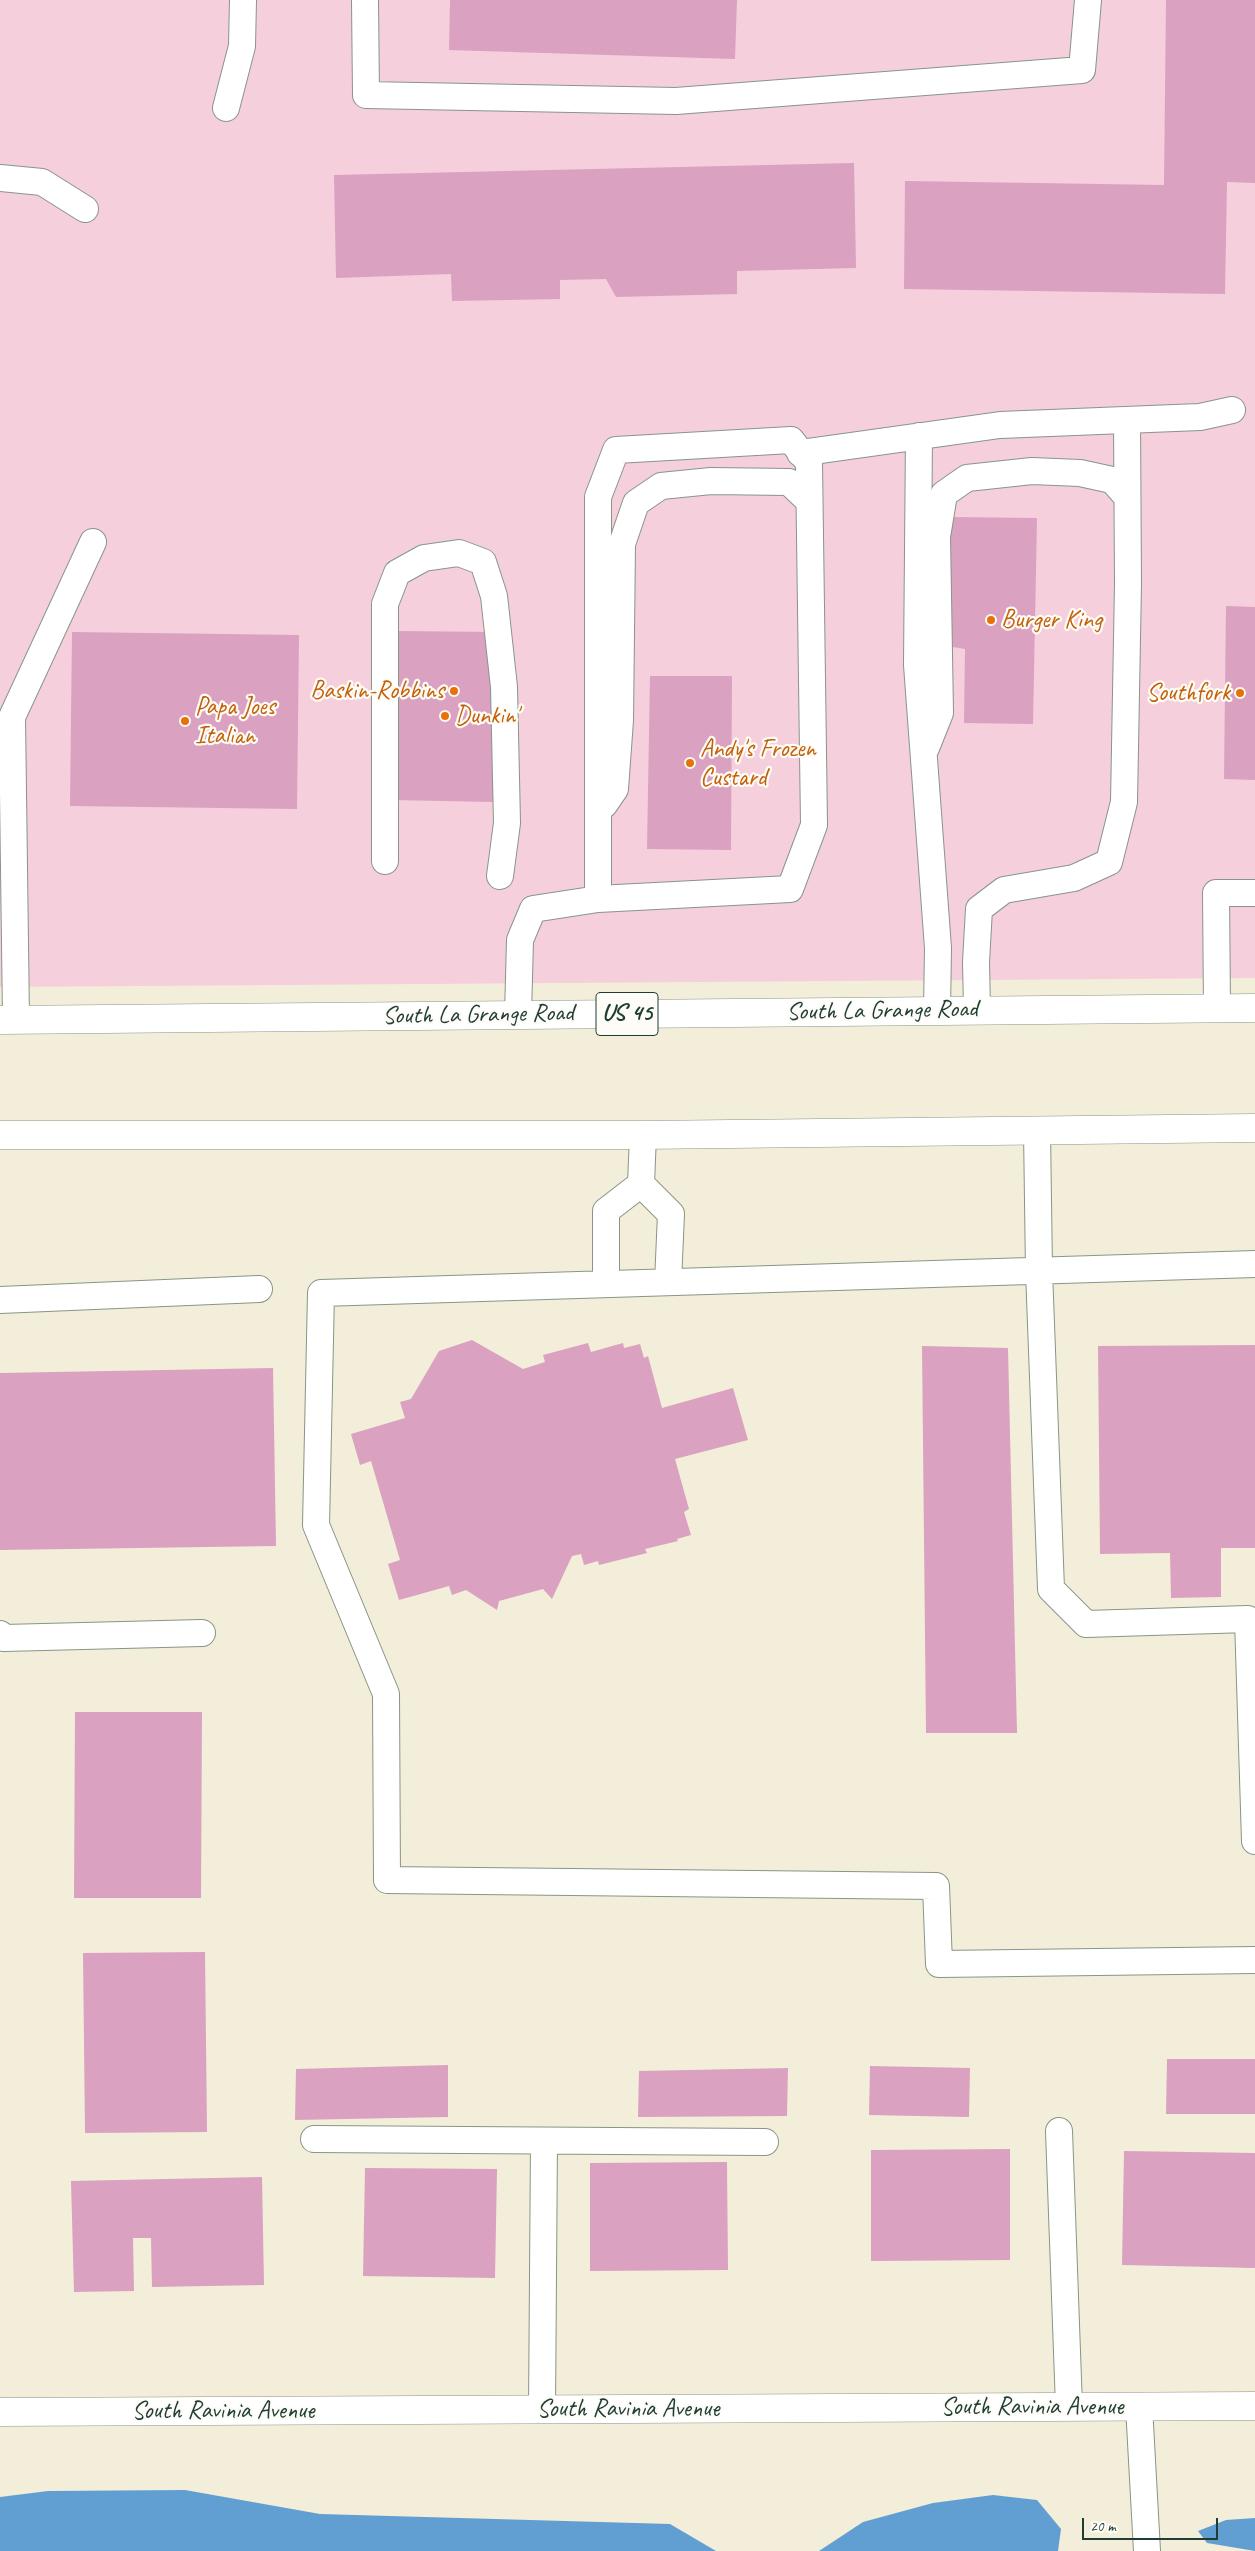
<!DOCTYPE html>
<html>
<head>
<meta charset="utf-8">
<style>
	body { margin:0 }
	#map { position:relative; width:1255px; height:2551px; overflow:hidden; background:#f2eed9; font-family:Caveat,sans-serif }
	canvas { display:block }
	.scale { position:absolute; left:1082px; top:2518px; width:136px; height:22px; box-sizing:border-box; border:2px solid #1f3d34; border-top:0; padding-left:6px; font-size:15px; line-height:18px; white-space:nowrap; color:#1f3d34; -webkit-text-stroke:4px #fdfcf7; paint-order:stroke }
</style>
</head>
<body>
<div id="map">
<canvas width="1255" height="2551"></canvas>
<div class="scale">20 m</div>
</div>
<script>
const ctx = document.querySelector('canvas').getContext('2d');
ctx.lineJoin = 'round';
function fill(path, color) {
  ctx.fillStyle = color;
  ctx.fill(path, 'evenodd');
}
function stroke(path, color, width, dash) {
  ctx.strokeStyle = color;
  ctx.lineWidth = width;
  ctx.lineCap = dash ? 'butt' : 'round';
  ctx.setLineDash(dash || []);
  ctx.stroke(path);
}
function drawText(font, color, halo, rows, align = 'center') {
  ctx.font = font + ' Caveat,sans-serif';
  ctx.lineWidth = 4.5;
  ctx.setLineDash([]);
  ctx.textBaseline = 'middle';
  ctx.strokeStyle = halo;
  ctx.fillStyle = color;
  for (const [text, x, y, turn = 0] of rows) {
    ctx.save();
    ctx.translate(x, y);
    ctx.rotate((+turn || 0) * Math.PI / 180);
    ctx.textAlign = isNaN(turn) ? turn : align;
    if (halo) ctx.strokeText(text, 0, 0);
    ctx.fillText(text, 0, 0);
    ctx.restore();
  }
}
const built = new Path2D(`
	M0,0h1255v978l-1255,9z`);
const water = new Path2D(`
	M185,2490l135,24 350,10 46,27h-716v-54l48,-6z
	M993,2495l44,5 24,29 -3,22h-239l44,-29 70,-19z
	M1255,2518v33l-48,-8 -9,-12 28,-11z`);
const building = new Path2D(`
	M450,0h287l-2,59 -286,-9z
	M1166,0h89v183l-28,-1 -2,112 -321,-5 1,-108 259,4z
	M854,163l2,105 -119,3v23l-121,3 -10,-18 -46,1v19l-108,2 -1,-27 -115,4 -2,-103z
	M949,517l88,1 -4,206 -69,-1 1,-74 -18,-3z
	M1226,606l29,1v173l-31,-1z
	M396,631l100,1 -3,170 -100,-2z
	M72,632l227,3 -2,174 -227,-3z
	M650,676h82l-1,174 -84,-1z
	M472,1340l51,29 22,-7 -2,-7 45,-12 3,9 32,-9 1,5 16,-4 4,14 4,-2 14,52 71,-20 15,52 -73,19 14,50 -5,3 7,23 -14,4 1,2 -33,8 2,4 -48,12 -1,-4 -14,4 -3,-11 -9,2 -20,43 -9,-10 -44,12 -2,9 -31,-20 -14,5 -3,-9 -50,14 -11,-36 12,-4 -29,-99 -11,4 -9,-31 54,-16 -5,-16 11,-3 28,-48z
	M1255,1345v203h-34v49l-50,1 -1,-45 -70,1 -2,-208z
	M922,1346l86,2 9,385h-91z
	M273,1368l3,178 -276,4v-177z
	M75,1712h127l-1,186h-127z
	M205,1952l2,180 -122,1 -2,-180z
	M1167,2059h88v55h-89z
	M448,2065v52l-153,3 1,-51z
	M870,2066l100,2 -1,49 -100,-2z
	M788,2068l-1,48 -149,1 1,-46z
	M1010,2149v111l-139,1v-111z
	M1124,2151l131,2v115l-133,-3z
	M727,2162l1,108 -138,1v-108z
	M365,2168l132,1 -2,109 -132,-2z
	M262,2177l2,108 -112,2 -1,-49h-18l1,53 -60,1 -3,-111z`);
const lane = new Path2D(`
	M365,0l1,95 310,6 406,-31 6,-70
	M226,108l16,-62 1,-46
	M0,178l42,4 43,27
	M919,436l-2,229 21,283 -1,63
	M800,453l200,-28 200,-8 32,-7
	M926,748l14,-35 -3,-176 7,-43 23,-16 65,-7 48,2 32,7 15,17
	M604,805l11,-16 5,-69 2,-176 14,-41 25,-17 50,-5 78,1 20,19
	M385,861v-257l12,-31 27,-15 35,-5 24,9 11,34 10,91 3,136 -7,53
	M1217,1008l-1,-115h39
	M977,1010l-1,-48 3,-53 25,-19 70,-12 35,-16 15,-60 4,-218 -1,-163
	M518,1015l2,-75 13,-31 65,-10 192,-10 24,-64 -5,-362 -18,-23 -175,10 -18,47v402
	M16,1019l-4,-302 81,-175
	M1037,1130l2,141 12,318 35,35 162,-5 7,222
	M641,1184l2,-49
	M1255,1264l-934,29 -5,232 70,169 1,186 549,6 3,78 316,-4
	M606,1284v-73l35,-27 30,30 -3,68
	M0,1300l259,-11
	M0,1634l4,4 198,-5
	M1059,2131l10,276
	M314,2139l451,3
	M1139,2406l8,145
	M542,2410l2,-269`);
const secondary = new Path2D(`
	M0,2412l1255,-6`);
const highway = new Path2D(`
	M0,1020l1255,-12
	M0,1135h643l612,-7`);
const markers = [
	[991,620,5,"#e8710a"],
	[454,691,5,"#e8710a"],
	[1240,693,5,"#e8710a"],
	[445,716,5,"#e8710a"],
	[185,721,5,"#e8710a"],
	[690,763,5,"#e8710a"]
];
const shields = [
	[627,1014,62]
];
const shieldNames = [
	["US 45",627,1014]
];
const foodNames = [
	["Burger King",1001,620],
	["Baskin-Robbins",444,691,"right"],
	["Southfork",1230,693,"right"],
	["Papa Joes",195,707],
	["Italian",195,736],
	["Dunkin'",455,716],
	["Andy's Frozen",700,749],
	["Custard",700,778]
];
const streetNames = [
	["South La Grange Road",882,1011,-1],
	["South La Grange Road",478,1015,-1],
	["South Ravinia Avenue",1032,2407],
	["South Ravinia Avenue",628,2409],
	["South Ravinia Avenue",223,2411]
];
fill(built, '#f5cfdb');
fill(water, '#619fd3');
fill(building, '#daa1c0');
stroke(lane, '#889686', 28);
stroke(secondary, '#889686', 29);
stroke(highway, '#889686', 29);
stroke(lane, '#fff', 26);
stroke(secondary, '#fff', 28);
stroke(highway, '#fff', 28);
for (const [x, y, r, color] of markers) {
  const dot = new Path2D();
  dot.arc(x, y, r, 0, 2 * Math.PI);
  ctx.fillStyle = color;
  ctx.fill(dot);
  stroke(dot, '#fdfcf7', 2);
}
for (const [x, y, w] of shields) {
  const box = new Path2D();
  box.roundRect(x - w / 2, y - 21.5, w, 43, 4);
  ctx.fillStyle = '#fdfcf7';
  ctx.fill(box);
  stroke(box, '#1f3d34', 1);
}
drawText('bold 24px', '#1f3d34', null, shieldNames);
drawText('25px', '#c56008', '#fdfcf7', foodNames, 'left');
drawText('25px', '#1f3d34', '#fdfcf7', streetNames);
</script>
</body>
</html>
